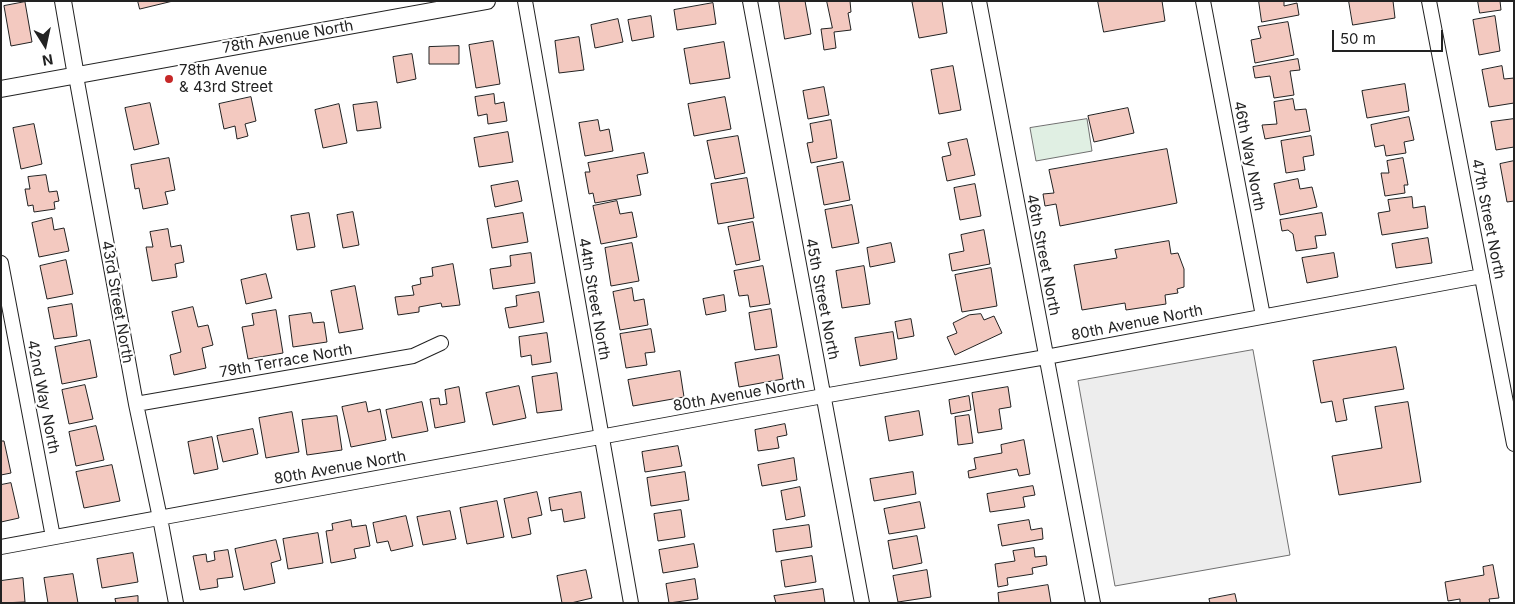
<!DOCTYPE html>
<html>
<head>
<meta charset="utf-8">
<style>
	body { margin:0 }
	#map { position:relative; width:1515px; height:604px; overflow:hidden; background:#fff; font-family:Inter,sans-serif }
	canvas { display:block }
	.frame { position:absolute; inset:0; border:2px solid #222; pointer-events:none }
	.north { position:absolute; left:20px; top:20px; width:50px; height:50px; -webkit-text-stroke:4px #fff; paint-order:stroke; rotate:170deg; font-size:14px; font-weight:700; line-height:20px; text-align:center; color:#222 }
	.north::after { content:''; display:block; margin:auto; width:18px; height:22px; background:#222; clip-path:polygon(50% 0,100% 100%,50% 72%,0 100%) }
	.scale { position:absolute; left:1332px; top:30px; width:111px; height:22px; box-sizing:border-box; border:2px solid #222; border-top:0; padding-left:6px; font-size:15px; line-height:18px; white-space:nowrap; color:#222; -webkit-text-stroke:4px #fff; paint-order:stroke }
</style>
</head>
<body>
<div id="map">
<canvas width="1515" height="604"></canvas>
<div class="frame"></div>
<div class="north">N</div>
<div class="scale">50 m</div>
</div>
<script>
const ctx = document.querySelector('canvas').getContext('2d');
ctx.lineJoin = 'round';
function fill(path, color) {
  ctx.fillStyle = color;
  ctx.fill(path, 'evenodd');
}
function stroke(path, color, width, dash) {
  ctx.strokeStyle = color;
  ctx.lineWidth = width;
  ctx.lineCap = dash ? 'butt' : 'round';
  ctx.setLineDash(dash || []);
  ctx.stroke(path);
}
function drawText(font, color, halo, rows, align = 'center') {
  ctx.font = font + ' Inter,sans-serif';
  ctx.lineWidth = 4;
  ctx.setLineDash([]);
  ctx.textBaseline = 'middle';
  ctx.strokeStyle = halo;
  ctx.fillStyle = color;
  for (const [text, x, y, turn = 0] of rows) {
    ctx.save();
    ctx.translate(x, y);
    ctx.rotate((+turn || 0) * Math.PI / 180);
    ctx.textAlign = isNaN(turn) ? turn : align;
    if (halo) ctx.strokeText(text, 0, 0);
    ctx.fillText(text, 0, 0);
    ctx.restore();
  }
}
const green = new Path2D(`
	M1087,119l5,32 -56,10 -6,-33z`);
const parking = new Path2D(`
	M1253,350l37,205 -175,31 -37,-205z`);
const building = new Path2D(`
	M138,1h35l-33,8z
	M779,1h26l6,33 -26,5z
	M827,1h23l1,11 -3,1 3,17 -17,2 2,16 -12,2 -3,-21 11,-1z
	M942,1l5,32 -28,5 -7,-36z
	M1098,1h64l3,20 -61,11z
	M1259,1h25v5l13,-3 2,12 -37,7z
	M1349,1h44l2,17 -42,7z
	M1478,1h22l1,9 -21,3z
	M25,2l7,40 -21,4 -7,-40z
	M713,3l3,21 -39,6 -3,-20z
	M651,16l3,21 -22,4 -4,-21z
	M1495,16l5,35 -21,4 -6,-35z
	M618,19l5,23 -28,6 -4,-23z
	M1288,22l6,33 -39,8 -4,-23 10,-2 -3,-11z
	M579,37l5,33 -25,3 -4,-32z
	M493,41l7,43 -24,4 -7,-43z
	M724,42l6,36 -40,6 -6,-35z
	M459,46v18h-30v-17z
	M412,54l4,25 -19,4 -4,-26z
	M1298,59l2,11 -10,1 4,24 -20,3 -4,-22 -15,2 -2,-11z
	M953,66l8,44 -22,4 -8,-44z
	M1502,66l2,13 10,-1v25l-25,4 -7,-37z
	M1405,84l4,27 -42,7 -5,-27z
	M824,87l5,28 -21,4 -5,-28z
	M494,94l1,10 9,-2 3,19 -19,3 -1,-10 -9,2 -3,-19z
	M251,97l5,24 -11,3 3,12 -11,3 -2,-13 -11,3 -5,-25z
	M725,97l6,32 -37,7 -6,-32z
	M1293,99l2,11 11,-1 4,22 -45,8 -3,-14 15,-1 -3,-22z
	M377,102l4,26 -24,3 -4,-26z
	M150,103l9,41 -25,6 -9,-42z
	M339,104l8,39 -24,5 -8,-38z
	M1128,108l6,25 -40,9 -6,-26z
	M1409,117l5,23 -10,2 2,11 -20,3 -2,-11 -9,2 -4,-22z
	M1514,119v28l-18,3 -5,-28z
	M598,120l2,11 9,-2 4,22 -28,5 -6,-33z
	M831,120l6,38 -26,5 -4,-20 6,-1 -3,-18z
	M34,124l8,40 -21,5 -8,-41z
	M508,132l5,30 -34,5 -5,-29z
	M738,136l7,37 -30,6 -8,-38z
	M1311,136l3,19 -11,2 2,13 -19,3 -5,-32z
	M967,139l8,36 -28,6 -5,-24 9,-2 -3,-12z
	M1167,149l10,54 -117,23 -4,-22 -11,2 -2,-12 11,-1 -5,-23z
	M644,153l4,20 -11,2 4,20 -46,8 -2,-10 -4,1 -4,-22h5l-2,-9z
	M169,158l6,32 -10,2 3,12 -25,5 -4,-21 -4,1 -4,-24z
	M1403,158l5,27h-4l1,8 -20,3 -4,-23h8l-2,-12z
	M1514,161v40l-7,1 -7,-38z
	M843,162l7,38 -26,5 -7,-38z
	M46,175l3,17 8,-1 2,10 -5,1 1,7 -21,3 -1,-7 -5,1 -3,-17h5l-2,-12z
	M747,178l7,40 -36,6 -7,-40z
	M1298,179l2,10 12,-2 5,20 -37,8 -6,-31z
	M518,181l4,20 -27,6 -4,-21z
	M975,184l6,32 -21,4 -6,-32z
	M1412,197l1,11 12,-2 3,22 -46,7 -4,-22 12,-2 -2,-11z
	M617,201l3,13 12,-2 5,25 -36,7 -8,-38z
	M852,205l7,38 -27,5 -7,-38z
	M353,212l6,33 -16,3 -6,-33z
	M309,213l6,34 -18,3 -6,-34z
	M523,213l5,29 -36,6 -5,-29z
	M1322,213l4,22 -11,1 2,12 -21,3 -3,-17 -5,-4 -6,1 -2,-11z
	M52,218l2,12 10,-2 5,23 -30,6 -7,-34z
	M753,222l7,38 -24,5 -8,-38z
	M168,229l3,18 10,-2 3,17 -9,2 2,13 -25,4 -6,-34h7l-3,-15z
	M984,230l6,34 -38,7 -3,-17 15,-3 -3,-16z
	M1428,238l4,25 -36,5 -4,-24z
	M1169,241l2,13 7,-1 6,16v18l-7,2 1,4 -13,2 1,9 -40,6 -1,-7 -43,7 -8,-45 43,-7 -2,-8z
	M632,243l7,38 -28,5 -6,-38z
	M891,243l4,19 -25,5 -3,-19z
	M531,253l4,30 -42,6 -3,-20 21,-3 -1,-10z
	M1334,253l4,24 -31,6 -5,-25z
	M66,260l7,34 -26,5 -7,-33z
	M453,264l7,41 -18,2 -1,-4 -22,4v5l-21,3 -3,-18 19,-2 -2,-9 9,-2 -1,-6 13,-2 -1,-8z
	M763,266l7,38 -20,3 -2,-12 -9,1 -5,-25z
	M864,266l6,38 -28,4 -6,-37z
	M991,268l6,38 -35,6 -7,-37z
	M266,274l6,24 -26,6 -5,-24z
	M355,286l8,43 -24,4 -8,-42z
	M632,288l2,13 10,-2 4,26 -28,5 -7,-38z
	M539,292l5,30 -35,6 -4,-20 12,-2 -1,-10z
	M724,295l2,16 -20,4 -3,-16z
	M72,304l5,32 -23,3 -6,-31z
	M193,307l5,20 10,-2 5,20 -11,3 4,20 -32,7 -4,-20 11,-3 -9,-40z
	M771,309l6,38 -22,3 -6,-37z
	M276,310l7,43 -35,6 -6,-32 12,-2 -2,-11z
	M311,313l2,10 11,-1 3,20 -34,5 -4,-31z
	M981,314l3,6 10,-4 8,17 -47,22 -8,-18 10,-4 -4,-10 16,-8z
	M911,319l3,17 -16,3 -3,-17z
	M651,329l4,23 -10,1 2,12 -21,3 -6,-34z
	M893,332l4,27 -37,7 -5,-28z
	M547,333l4,29 -19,3 -1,-10 -10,2 -2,-20z
	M90,340l7,37 -35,7 -7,-37z
	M1396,347l8,42 -61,10 4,21 -11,2 -4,-21 -11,2 -8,-42z
	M779,355l4,24 -44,8 -4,-24z
	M680,371l4,26 -51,9 -5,-26z
	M557,373l5,37 -25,3 -5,-36z
	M85,385l8,34 -24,5 -7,-34z
	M519,386l7,32 -33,7 -7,-32z
	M459,387l6,35 -30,6 -5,-29 9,-1 1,7 7,-1 -2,-14z
	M1008,387l3,20 -12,2 3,20 -24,4 -6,-40z
	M969,396l2,14 -20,4 -2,-14z
	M366,402l2,10 12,-3 6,31 -35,7 -9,-40z
	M422,402l6,29 -36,7 -6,-28z
	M1408,402l13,80 -82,13 -7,-39 50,-8 -7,-41z
	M919,411l4,24 -34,6 -4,-24z
	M292,412l7,40 -33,6 -7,-40z
	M969,415l4,28 -15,2 -3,-28z
	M337,416l5,34 -35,5 -5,-35z
	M785,424l2,11 -10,2 2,11 -21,3 -3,-21z
	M96,426l8,34 -28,6 -7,-34z
	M253,429l5,25 -35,8 -6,-26z
	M212,437l6,32 -24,5 -6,-32z
	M1024,440l6,34 -11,2 -2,-7 -48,9 -1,-7 8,-2 -2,-11 28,-5 -1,-8z
	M1,441h3l7,32 -10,2z
	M678,446l4,20 -37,6 -3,-20z
	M794,458l3,22 -35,6 -4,-21z
	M112,465l8,36 -36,7 -8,-36z
	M685,472l4,28 -38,6 -4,-28z
	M913,472l3,22 -42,7 -4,-22z
	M11,483l8,35 -18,4v-37z
	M1033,486l2,9 -12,2 2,10 -35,5 -3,-18z
	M800,487l5,29 -19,4 -5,-29z
	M537,492l5,23 -14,3 3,16 -19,4 -8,-39z
	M581,492l4,26 -21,4 -2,-13 -11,2 -2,-13z
	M497,501l7,36 -37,7 -7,-36z
	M920,502l5,26 -36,6 -5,-25z
	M681,510l4,27 -27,4 -4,-27z
	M450,511l6,28 -33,6 -6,-28z
	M406,516l7,30 -22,5 -3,-10 -11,2 -4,-20z
	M351,520l1,7 14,-2 4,21 -16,3 2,9 -25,5 -5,-32 7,-1 -1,-6z
	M1029,520l2,10 11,-2 1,11 -41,7 -4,-21z
	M809,525l3,22 -36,5 -3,-22z
	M318,533l5,30 -35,6 -5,-30z
	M917,536l5,27 -29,6 -5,-28z
	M276,540l5,20 -10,3 4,20 -31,7 -9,-41z
	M694,544l4,23 -35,6 -4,-23z
	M1034,548l1,9 11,-1 1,9 -15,3 1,6 -26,4 1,7 -10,2 -3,-23 20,-3 -2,-10z
	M228,550l5,27 -16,2 1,8 -18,3 -7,-34 13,-2 1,8 8,-2 -1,-8z
	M133,553l5,29 -36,6 -5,-29z
	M812,556l4,26 -31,5 -4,-26z
	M1493,565l6,33 -10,1 1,4h-30v-4l-12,2 -3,-19 39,-7 -1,-8z
	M586,570l6,28 -21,5h-9l-5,-27z
	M927,570l4,27 -33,5 -5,-26z
	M73,574l5,29h-30l-4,-25z
	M23,578l2,24 -24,1v-22z
	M695,579l3,20 -29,4 -3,-19z
	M1048,585l3,18h-52l-1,-10z
	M823,589l2,14h-49l-2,-7z
	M1235,594l2,9h-27l-1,-4z
	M138,596v7h-22l-1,-4z`);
const minor = new Path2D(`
	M525,1l106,602
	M750,1l112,602
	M979,1l114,602
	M1203,1l60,315
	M1429,1l85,443
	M76,76l60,328 24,114 16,85
	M1,263l52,274
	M136,404l277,-48 28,-13
	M1,547l822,-151 223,-39 436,-81`);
const tertiary = new Path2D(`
	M63,1l13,75
	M1,89l486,-88`);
const markers = [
	[169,79,5,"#c62828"]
];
const streetNames = [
	["78th Avenue North",288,37,-10],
	["46th Way North",1249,156,79],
	["47th Street North",1488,219,79],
	["46th Street North",1043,255,79],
	["44th Street North",594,299,80],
	["45th Street North",822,299,79],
	["43rd Street North",117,302,80],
	["80th Avenue North",1137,323,-11],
	["79th Terrace North",286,361,-10],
	["80th Avenue North",739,395,-10],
	["42nd Way North",43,397,79],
	["80th Avenue North",340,468,-10]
];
const poiNames = [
	["78th Avenue",179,70],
	["& 43rd Street",179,87]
];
fill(green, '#e0efe3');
stroke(green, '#6f6f6f', 1);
fill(parking, '#ededed');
stroke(parking, '#6f6f6f', 1);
fill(building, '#f3c9c0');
stroke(building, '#222', 1);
stroke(minor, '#222', 16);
stroke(tertiary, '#222', 18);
stroke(minor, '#fff', 14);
stroke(tertiary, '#fff', 16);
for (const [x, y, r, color] of markers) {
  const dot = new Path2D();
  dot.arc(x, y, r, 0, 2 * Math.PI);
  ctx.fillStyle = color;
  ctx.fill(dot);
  stroke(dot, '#fff', 2);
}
drawText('15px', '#222', '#fff', streetNames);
drawText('15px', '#222', '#fff', poiNames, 'left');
</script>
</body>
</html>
